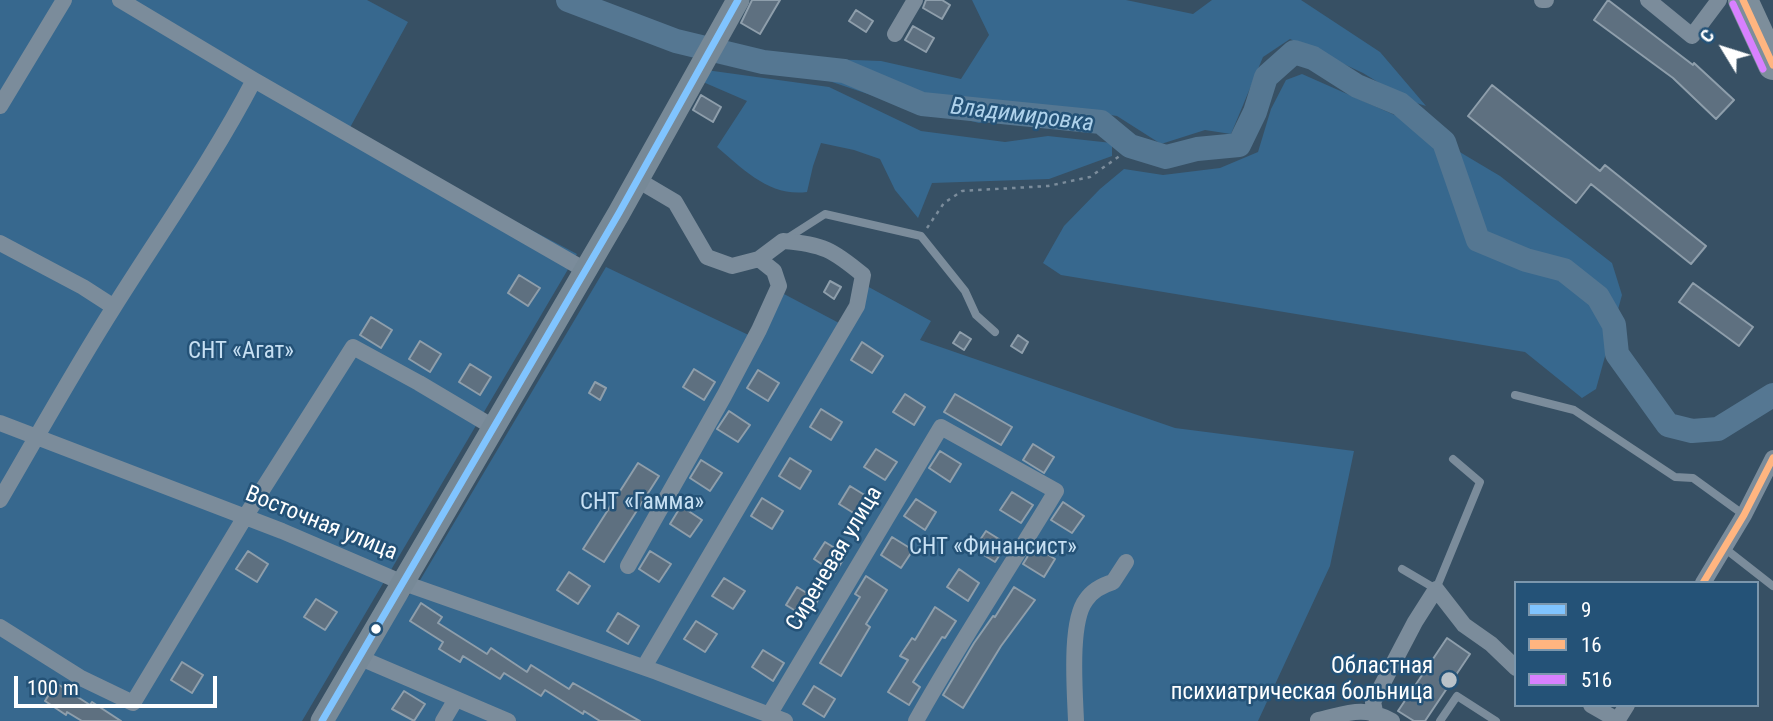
<!DOCTYPE html>
<html>
<head>
<meta charset="utf-8">
<style>
	body { margin:0 }
	#map { position:relative; width:1773px; height:721px; overflow:hidden; background:#375064; font-family:"Roboto Condensed",sans-serif }
	canvas { display:block }
	.legend { position:absolute; left:1514px; top:581px; width:245px; height:126px; box-sizing:border-box; background:#245277; border:2px solid #7c97ad; margin:0; padding:9px 12px; list-style:none; font-size:21px; color:#fff }
	.legend li { display:flex; align-items:center; gap:14px; height:35px }
	.legend b { width:35px; border:2px solid #7c97ad }
	.north { position:absolute; left:1689px; top:14px; width:70px; height:70px; -webkit-text-stroke:5px #245277; paint-order:stroke; rotate:308deg; font-size:19px; font-weight:700; line-height:28px; text-align:center; color:#fff }
	.north::after { content:''; display:block; margin:auto; width:24px; height:32px; background:#fff; clip-path:polygon(50% 0,100% 100%,50% 72%,0 100%) }
	.scale { position:absolute; left:14px; top:676px; width:203px; height:32px; box-sizing:border-box; border:4px solid #fff; border-top:0; padding-left:9px; font-size:21px; line-height:24px; white-space:nowrap; color:#fff; -webkit-text-stroke:5px #245277; paint-order:stroke }
</style>
</head>
<body>
<div id="map">
<canvas width="1773" height="721"></canvas>
<ul class="legend">
<li><b style="height:9px;background:#80c4ff"></b>9</li>
<li><b style="height:9px;background:#ffb580"></b>16</li>
<li><b style="height:9px;background:#d880ff"></b>516</li>
</ul>
<div class="north">С</div>
<div class="scale">100 m</div>
</div>
<script>
const ctx = document.querySelector('canvas').getContext('2d');
ctx.lineJoin = 'round';
function fill(path, color) {
  ctx.fillStyle = color;
  ctx.fill(path, 'evenodd');
}
function stroke(path, color, width, dash) {
  ctx.strokeStyle = color;
  ctx.lineWidth = width;
  ctx.lineCap = dash ? 'butt' : 'round';
  ctx.setLineDash(dash || []);
  ctx.stroke(path);
}
function drawText(font, color, halo, rows, align = 'center') {
  ctx.font = font + ' "Roboto Condensed",sans-serif';
  ctx.lineWidth = 5;
  ctx.setLineDash([]);
  ctx.textBaseline = 'middle';
  ctx.strokeStyle = halo;
  ctx.fillStyle = color;
  for (const [text, x, y, turn = 0] of rows) {
    ctx.save();
    ctx.translate(x, y);
    ctx.rotate((+turn || 0) * Math.PI / 180);
    ctx.textAlign = isNaN(turn) ? turn : align;
    if (halo) ctx.strokeText(text, 0, 0);
    ctx.fillText(text, 0, 0);
    ctx.restore();
  }
}
const green = new Path2D(`
	M0,0h367l41,22 -61,111 230,121 -275,467h-302z
	M972,0h154l67,14 19,-14h89l79,52 46,54 -19,-6 -44,-27 -73,-34 -27,18 -32,77 -26,-4 -44,14 -44,-28 -51,-8 -87,15 -102,-26 -54,-18 4,-20 54,2 80,18 28,-44z
	M706,70l123,17 92,44 84,11 43,-6 64,7v13l-63,23 -117,4 -14,35 -23,-28 -15,-31 -26,-9 -33,-7 -8,23 -6,26c-37,5 -63,-22 -90,-45l30,-46 -44,-19z
	M1302,74l104,46 94,56 112,87 10,32 -26,94 -14,9 -57,-46 -464,-77 -18,-12 21,-37 36,-37 24,-20 39,6 57,-7 38,-16 13,-43 15,-29z
	M606,267l153,73 25,-46 55,29 26,-38 66,36 -11,19 255,88 179,23 -24,115 -72,155h-936l36,-64 58,-70z`);
const river = new Path2D(`
	M568,0l108,41 87,21 81,9 78,33 179,18 29,24 36,11 31,-8 42,-4 16,-33 11,-35 28,-25 19,6 44,28 43,18 44,38 34,98 48,20 38,10 34,27 16,28 3,29 51,71 24,6 26,-2 55,-34`);
const building = new Path2D(`
	M752,0h28l-20,34 -19,-11z
	M926,0h16l8,5 -8,14 -19,-11z
	M1608,0l85,65 1,-2 40,37 -18,19 -43,-41 -79,-58z
	M856,10l17,11 -7,11 -17,-11z
	M913,26l21,12 -8,14 -21,-12z
	M1492,85l108,86 5,-6 101,81 -15,18 -100,-80 -15,19 -108,-87z
	M701,95l20,12 -8,15 -20,-12z
	M519,275l21,13 -12,18 -20,-13z
	M830,281l11,6 -7,12 -10,-7z
	M1693,283l60,44 -14,19 -60,-44z
	M371,317l21,13 -11,18 -21,-13z
	M960,332l11,7 -7,11 -11,-7z
	M1018,335l10,7 -6,11 -11,-7z
	M420,341l21,13 -11,18 -21,-13z
	M862,342l21,14 -11,17 -21,-13z
	M470,364l21,13 -11,18 -21,-13z
	M694,369l21,13 -11,18 -21,-13z
	M758,370l21,13 -11,18 -21,-13z
	M595,382l11,6 -6,12 -11,-7z
	M905,394l20,13 -11,18 -21,-13z
	M955,394l57,33 -11,18 -57,-33z
	M821,409l21,13 -11,18 -21,-13z
	M729,411l21,14 -12,17 -21,-13z
	M1033,444l21,13 -10,16 -21,-13z
	M876,449l21,13 -12,18 -21,-13z
	M940,451l21,13 -11,18 -21,-14z
	M790,458l21,13 -11,18 -21,-13z
	M701,460l21,13 -12,18 -20,-13z
	M638,463l21,13 -55,86 -21,-13z
	M850,486l21,13 -11,18 -21,-13z
	M1012,492l21,13 -12,18 -21,-13z
	M762,498l21,13 -11,18 -21,-13z
	M916,499l20,13 -11,18 -21,-14z
	M1063,502l21,14 -12,17 -21,-13z
	M681,506l21,14 -12,17 -20,-13z
	M986,531l21,13 -12,18 -21,-13z
	M892,537l21,13 -12,18 -20,-13z
	M825,542l21,13 -11,18 -21,-14z
	M1034,546l21,13 -11,18 -21,-13z
	M248,551l20,13 -11,18 -21,-13z
	M650,551l21,13 -12,18 -20,-13z
	M959,569l20,14 -11,18 -21,-14z
	M569,572l21,14 -12,18 -21,-14z
	M866,576l21,14 -21,34 4,3 -29,49 -21,-13 40,-66 -5,-3z
	M724,578l21,13 -12,18 -21,-13z
	M797,587l21,13 -11,18 -21,-13z
	M1014,587l21,13 -34,46 -38,62 -20,-13 31,-52 19,-27 2,1z
	M316,599l21,13 -12,18 -21,-13z
	M421,603l21,14 -4,6 49,31 4,-6 36,24 4,-7 38,24 4,-6 67,38h-40l-16,-10 -1,3 -38,-24 -4,6 -37,-23 -4,6 -37,-23 -3,6 -21,-13 4,-7 -33,-21z
	M935,607l21,14 -11,17 -3,-1 -29,45 7,5 -11,18 -21,-13 20,-32 -8,-4 12,-18 3,2z
	M618,613l21,13 -11,18 -21,-13z
	M696,621l21,13 -12,18 -21,-13z
	M1447,638l23,16 -45,67h-11l-16,-10z
	M763,650l21,13 -11,18 -21,-14z
	M182,662l21,13 -11,18 -21,-13z
	M56,683l34,22 2,-3 29,19h-39l-15,-9 -1,3 -21,-14z
	M814,686l21,13 -11,18 -21,-13z
	M404,691l21,13 -11,17 -22,-12z`);
const path = new Path2D(`
	M927,228l17,-25 18,-12 86,-5 42,-9 31,-22`);
const lane = new Path2D(`
	M786,239l39,-25 96,22 44,55 11,24 19,17
	M1515,395l59,15 101,67 18,1 51,37
	M1723,547l50,39
	M1402,569l34,20 44,-107 -27,-23
	M1440,721l17,-25 39,25`);
const street = new Path2D(`
	M120,0l134,80 331,190
	M1542,0h4
	M1648,0l44,36 27,-36
	M895,34l20,-34
	M0,106l64,-106
	M636,179l39,23 32,55 25,9 27,-7 24,-18c40,3 50,9 80,34l-6,31 -213,361
	M0,243l83,44 31,20
	M0,423l282,108 119,51 256,90 128,49
	M0,500c38,-65 74,-130 114,-193 47,-75 99,-148 140,-227
	M628,566l96,-170 35,-66 20,-44 -5,-15 -15,-12
	M1703,583l41,-68 29,-57
	M0,627l81,51 52,25 112,-186 108,-170 66,36 74,44
	M358,657l150,64
	M1591,705l26,15
	M769,715l172,-288 115,64c-46,77 -96,151 -140,230
	M1318,720c31,-7 45,-15 74,1
	M443,721l13,-22
	M1076,721c-1,-29 -7,-99 10,-121 6,-9 17,-15 27,-18l13,-20
	M1377,721l-4,-19 42,-80 21,-33 28,36 27,19 25,24
	M1617,721l10,-16`);
const secondary = new Path2D(`
	M322,721l297,-508 119,-213`);
const highway = new Path2D(`
	M1743,0l30,65`);
const bus1 = new Path2D(`
	M322,721l297,-508 119,-213`);
const bus2 = new Path2D(`
	M1743,0l30,65
	M1703,583l41,-68 29,-57`);
const bus3 = new Path2D(`
	M1733,4l30,65`);
const markers = [
	[376,629,6,"#fff"],
	[1449,680,9,"#b9c2c9"]
];
const parkNames = [
	["СНТ «Агат»",241,352],
	["СНТ «Гамма»",642,503],
	["СНТ «Финансист»",993,548]
];
const streetNames = [
	["Восточная улица",321,524,22],
	["Сиреневая улица",835,559,-59]
];
const poiNames = [
	["Областная",1433,667],
	["психиатрическая больница",1433,693]
];
const waterNames = [
	["Владимировка",1022,116,7]
];
fill(green, '#37688e');
stroke(river, '#557792', 24);
fill(building, '#5e7080');
stroke(building, '#8e9eab', 2);
stroke(path, '#7b8c9b', 2.5, [3.5, 5]);
stroke(lane, '#7b8c9b', 8);
stroke(street, '#7b8c9b', 16);
stroke(secondary, '#778997', 23);
stroke(highway, '#7d8e9b', 30);
stroke(bus1, '#80c4ff', 7);
stroke(bus2, '#ffb580', 7);
stroke(bus3, '#d880ff', 7);
for (const [x, y, r, color] of markers) {
  const dot = new Path2D();
  dot.arc(x, y, r, 0, 2 * Math.PI);
  ctx.fillStyle = color;
  ctx.fill(dot);
  stroke(dot, '#245277', 2.5);
}
drawText('23px', '#c7e0f3', '#245277', parkNames);
drawText('23px', '#fff', '#245277', streetNames);
drawText('23px', '#fff', '#245277', poiNames, 'right');
drawText('italic 24px', '#afd2eb', '#245277', waterNames);
</script>
</body>
</html>
